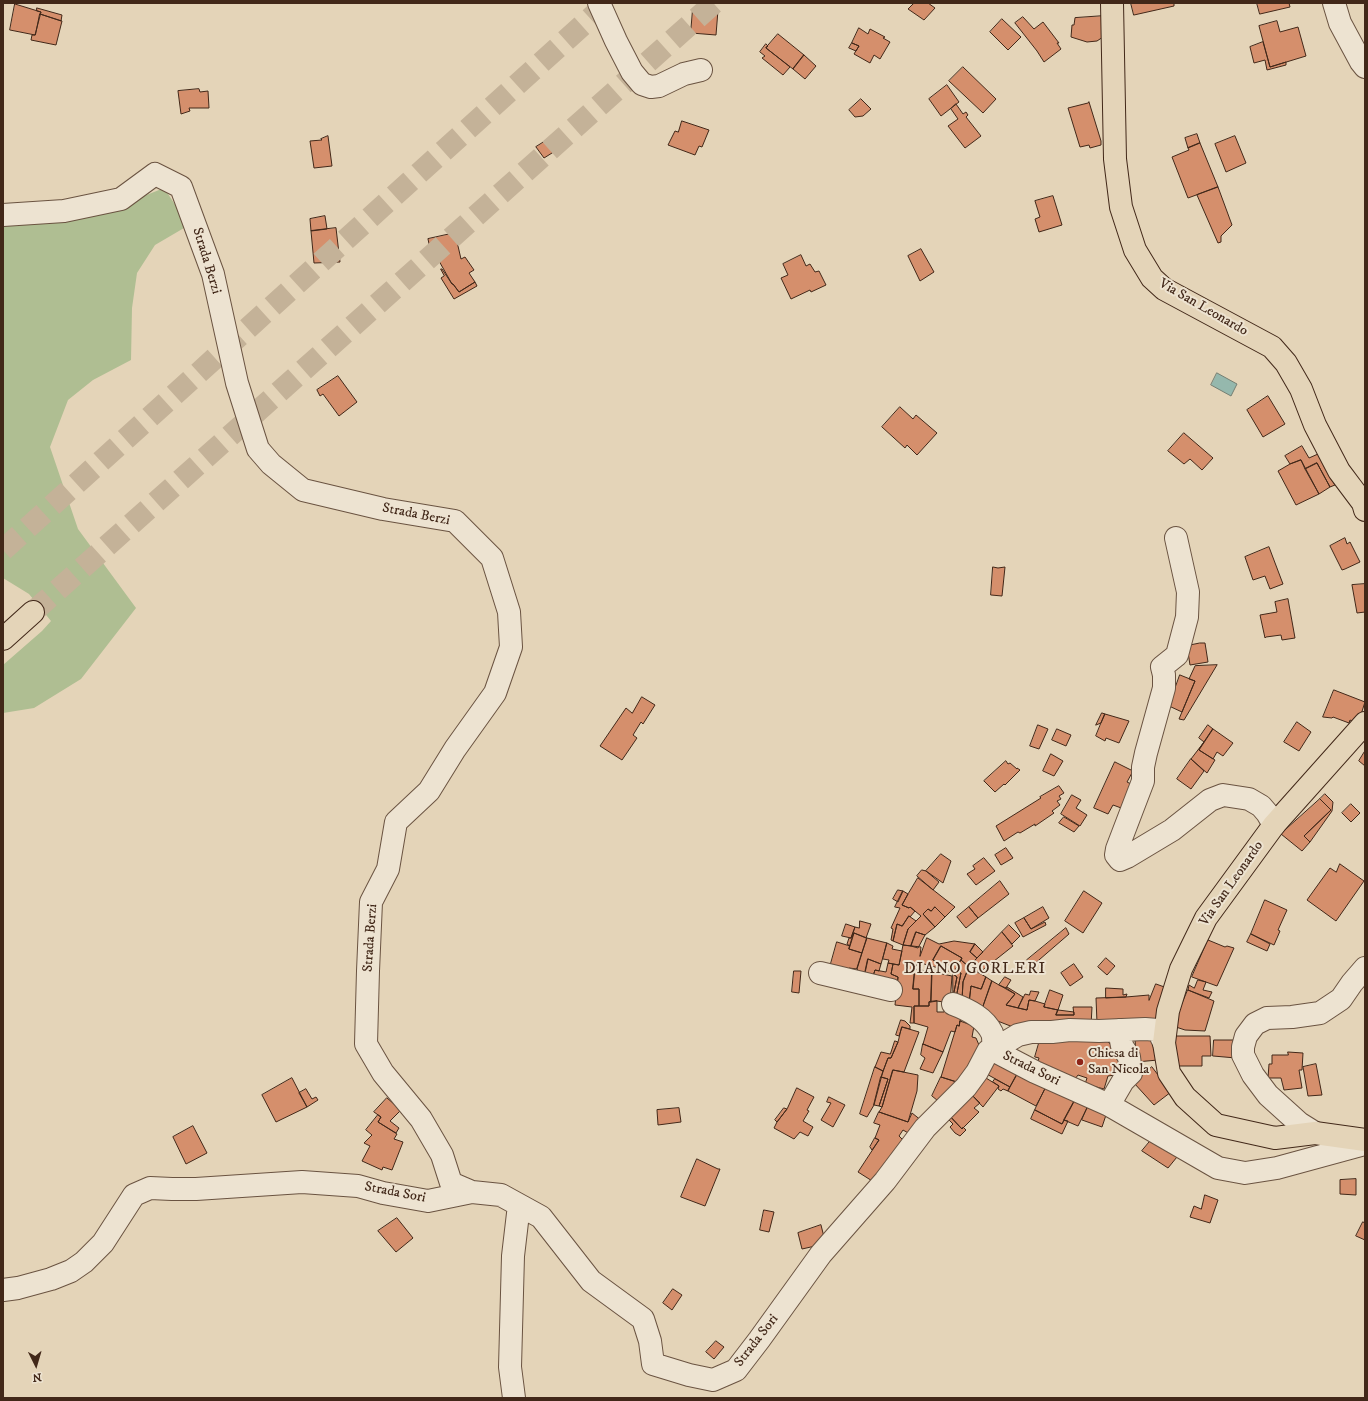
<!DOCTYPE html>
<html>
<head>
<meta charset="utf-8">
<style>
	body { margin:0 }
	#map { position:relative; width:1368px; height:1401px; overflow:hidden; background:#e4d4b8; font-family:"IM FELL DW Pica",serif }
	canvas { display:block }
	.frame { position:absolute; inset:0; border:4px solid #422819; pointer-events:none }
	.north { position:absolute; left:16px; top:1345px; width:40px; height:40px; -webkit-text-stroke:3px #ede3d1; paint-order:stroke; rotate:175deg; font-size:11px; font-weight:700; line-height:16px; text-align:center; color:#422819 }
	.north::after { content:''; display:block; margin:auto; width:14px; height:18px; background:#422819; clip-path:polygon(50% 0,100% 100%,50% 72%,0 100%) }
</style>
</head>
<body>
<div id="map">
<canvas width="1368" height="1401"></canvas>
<div class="frame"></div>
<div class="north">N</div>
</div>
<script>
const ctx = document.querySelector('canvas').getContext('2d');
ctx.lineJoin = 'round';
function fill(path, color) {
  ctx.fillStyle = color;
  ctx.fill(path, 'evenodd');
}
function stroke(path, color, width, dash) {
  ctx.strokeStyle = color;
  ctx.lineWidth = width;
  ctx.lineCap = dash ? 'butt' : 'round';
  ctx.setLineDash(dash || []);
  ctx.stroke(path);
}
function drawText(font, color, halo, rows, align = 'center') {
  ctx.font = font + ' "IM FELL DW Pica",serif';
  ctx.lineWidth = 4;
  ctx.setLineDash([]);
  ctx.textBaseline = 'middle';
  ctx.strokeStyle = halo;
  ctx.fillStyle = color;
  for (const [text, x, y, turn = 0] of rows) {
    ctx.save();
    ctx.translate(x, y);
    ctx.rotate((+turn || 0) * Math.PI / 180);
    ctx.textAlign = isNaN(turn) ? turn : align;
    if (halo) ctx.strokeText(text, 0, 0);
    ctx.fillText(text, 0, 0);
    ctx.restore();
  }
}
const green = new Path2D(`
	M164,188l14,21 6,19 -29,17 -18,28 -5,35 -1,52 -38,20 -25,20 -18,47 28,82 58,79 -55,71 -47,29 -31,5v-48l39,-34 9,-10 -22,-27 -26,-16v-356l116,-16z`);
const water = new Path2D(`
	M1217,373l20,11 -6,12 -20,-11z`);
const building = new Path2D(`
	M912,3h16l7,5 -11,12 -16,-11 5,-5z
	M1131,3h43v3l-40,9z
	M1257,3h32l1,4 -30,7z
	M15,4l26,8 -6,23 -25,-5z
	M37,8l25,7 -1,6 -21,-7 1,-2 -4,-1z
	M693,9l25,1 -2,25 -25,-2z
	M40,14l22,7 -6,24 -25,-5 1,-5h3z
	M1104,16l-1,21 -6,4 -10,1 -16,-5 1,-12h2l1,-7z
	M1023,17l11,12 9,-7 16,21h-2l4,6 -17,13 -7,-11 -22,-28z
	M1002,19l19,18 -13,13 -18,-18z
	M1277,21l3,11 18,-5 8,29 -36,11 -11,-41z
	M859,28l9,6 2,-5 15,8 -2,1 7,4 -10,17 -6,-4 -4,8 -16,-9 5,-8 -7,-3z
	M778,34l26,21 -11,14 -27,-21z
	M1263,42l7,25 16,-5v3l-19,5 -2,-10 -11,3 -4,-16z
	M852,43l7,3 -3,5 -7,-3z
	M766,44l2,2 -2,2 24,19 -7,8 -21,-17 3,-2 -5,-4z
	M804,55l12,11 -11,13 -12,-10z
	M963,67l33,32 -13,14 -34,-32z
	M947,85l12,17 -18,14 -12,-17z
	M199,89l1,3 8,-1 1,17h-20l1,3 -9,3 -3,-23z
	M861,99l10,10 -8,7 -8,1 -6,-7z
	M1089,102l12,39v4l-11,3 -1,-3 -9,2 -12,-39 20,-5z
	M956,104l7,10 3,-2 2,3 -2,2 15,19 -16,12 -17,-22 10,-7 -7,-10z
	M682,121l27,9 -7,17 -3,-1 -4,9 -27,-10 7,-14 3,1z
	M1197,134l3,9 -12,5 -3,-10z
	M328,136l4,30 -18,2 -4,-27 12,-1 -1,-1z
	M1235,136l11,27 -20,9 -11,-28z
	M552,137l8,11 -16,10 -8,-11z
	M1200,143l18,44 -30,11 -16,-41 17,-7 -1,-2z
	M1218,187l14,38 -11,11v6l-3,1 -21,-48z
	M1053,196l9,29 -23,7 -4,-13 5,-2 -5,-16z
	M325,216l2,13 -16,2 -1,-12z
	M336,228l4,34 -26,1 -3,-32z
	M455,233l6,26 4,-2 9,13 -5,3 6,9 -16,10 -6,-8h-1l-13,-23 -6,1 -5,-23z
	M921,249l13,23 -14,9 -12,-25z
	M801,255l5,11 4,-2 5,8 4,-1 7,14 -15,7 -1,-2 -19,9 -10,-21 7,-3 -5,-11z
	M441,269h1l10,15h1l6,8 16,-10 2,4 -23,13 -13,-21 3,-2z
	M338,376l19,26 -18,14 -16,-22 -3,2 -3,-6z
	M1268,396l17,28 -22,13 -16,-27z
	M900,407l13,12 3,-4 21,18 -20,22 -10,-10 -2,3 -23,-21z
	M1184,433l29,25 -11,12 -12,-11 -6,5 -16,-13z
	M1302,446l7,12 9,-4 17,31 -5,2 -13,-24 -12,6 -4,-9 -11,4 -5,-8z
	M1301,460l18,34 -23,11 -18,-34 12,-7z
	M1317,463l13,24 -11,7 -14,-25z
	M1345,538l2,6 3,-2 10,20 -15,7 -3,1 -12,-24z
	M1269,547l14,37 -13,5 -5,-13 -12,4 -8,-23z
	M993,567l5,1 7,-1 -3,29 -11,-1z
	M1365,584v28l-8,1 -5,-28z
	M1288,599l7,39 -13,2 -1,-5 -15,2 -1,1 -5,-23 17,-3 -2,-10z
	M1200,643h5l3,19 -18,3 -3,-19z
	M1217,665l-33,55 -5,-1 16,-38 -6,-2 6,-13z
	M1180,675l15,6 -13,31 -13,-6z
	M1334,690l31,12 -7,22 -8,-4 -1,3 -16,-6 -1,1 -9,-1z
	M642,697l13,8 -12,19 -2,-2 -8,13 4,3 -15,22 -22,-14 26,-38 6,5z
	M1102,713l3,1 -4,9 -5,2z
	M1105,714l24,7 -10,22 -13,-5 -1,3 -9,-5z
	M1297,722l14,10 -12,19 -15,-9z
	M1038,725l10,4 -9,20 -9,-3z
	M1208,725l5,4 -14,21 16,10 -8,13 -16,-14 13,-17 -5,-4z
	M1057,729l14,6 -5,11 -14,-6z
	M1213,729l20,14 -10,13 -6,-4 -4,7 -14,-9z
	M1365,751v15l-6,-5z
	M1051,754l12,7 -9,15 -11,-5z
	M1191,759l13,12 -13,18 -14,-10z
	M1006,761l2,3 2,-1 7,6v-1l3,2 -15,15 -1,-1 -9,8 -11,-11z
	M1115,762l18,9 -6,11 8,4 -11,23 -11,-4 -5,9 -14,-6z
	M1059,786l5,7 -5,3 2,3 -4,2 3,4 -8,6 2,2 -19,13v-2l-15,9 -2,-1 -14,9 -8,-15 45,-28 -1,-1z
	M1325,794l8,8 -1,9 -22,31 -6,-6 27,-26 -11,-11z
	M1072,795l9,5 -5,8 11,7 -7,11 -19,-12z
	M1320,799l11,11 -27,26 6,6 -8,9 -21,-17z
	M1351,804l9,9 -9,9 -9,-9z
	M1064,817l15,9 -5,6 -15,-9z
	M1006,848l7,10 -12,7 -6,-10z
	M941,854l10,7 -8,22 -17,-12z
	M984,858l11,13 -19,14 -9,-11 8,-5 -2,-3z
	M1340,864l24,17 -28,40 -29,-21 23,-32 6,4z
	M922,870l4,1 13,11 -6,8 -16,-14z
	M918,878l37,29 -10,10 -10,-10 -4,4 -3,-2 -5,5 12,13 -10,8 -9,-3 -5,14 -8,-1 5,-16 13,-13 -11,-9 -1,1 -7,-3 6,-11z
	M1000,881l9,13 -31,24 -9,-11z
	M898,890l5,1 -5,11 -5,-3z
	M903,891l5,3 -6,11 7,3 1,-1 5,4 -5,6 -1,-1 -7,10 -5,-2 -4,17 -2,-1 2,-11 -2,-1 9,-20 -5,-1z
	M1084,891l18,12 -19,30 -18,-12z
	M1265,900l22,10 -9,20 2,1 -6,14 -23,-11z
	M935,907l10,10 -10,10 -12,-13 5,-5 3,2z
	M969,907l9,11 -12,10 -9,-11z
	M1043,907l6,11 -18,11 -7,-11z
	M909,916l7,5 -8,8 -5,16 -10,-4 4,-17 5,2z
	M1024,918l7,11 14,-7 1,3 -23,12 -8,-14z
	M860,921l11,3 -5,14 -12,-5 -4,13 -3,-2 2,-6h2l4,-11 4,1z
	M846,924l9,3 -4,11 -9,-2z
	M1009,925l11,11 -8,8 -10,-12z
	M1066,928l3,6 -37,32 -5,-6z
	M916,932l9,3 -7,13 -7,-2z
	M1002,932l11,14 -34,27 -10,-6z
	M854,933l13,5 -5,15 -13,-4z
	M1251,934l19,10 -3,7 -20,-9z
	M867,938l20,5 -6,21 -13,-5 -3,14 8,3 2,-6 11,2 2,-9 5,1 -2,10 7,3 -1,10 -33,-11 -7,-7z
	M927,938l12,6 15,-3 21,3 -5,8 7,6 -8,9 -8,-7 1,-2 -21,-12 -8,14 22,11 -2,3 -14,-9 -1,3 -6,-2 -1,1 -13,-6 -3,8 -2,20h6v17h-5v17h-4l2,-16 -17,-2 3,-28 -7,-3 2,-10 6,1 4,-20 18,2 -1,9z
	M1208,940l17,7 2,-1 7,2 -17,38 -25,-9z
	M837,942l13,4 -1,3 13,4 -5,16 -8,-1 -3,3 -16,-4z
	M887,943l6,3 -1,3 10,2 -3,14 -11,-2 1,-3 -6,-1z
	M975,944l8,8 -6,6 -7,-6z
	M941,946l21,12 -7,13 -22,-11z
	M1106,958l9,8 -8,9 -9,-8z
	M868,959l13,5 -2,7 -4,-1 -2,6 -8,-3z
	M961,960l8,7 -6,15 -1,18 -6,-2 5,-25 -6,-2z
	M1074,964l9,13 -13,9 -9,-13z
	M969,967l17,10 -5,12 -10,-3 -2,17 -7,-3 1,-18z
	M915,969l17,3 -1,30h-2v4h-10v-17h-6z
	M794,971h7l-2,22 -7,-1z
	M955,971l6,2 -5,25 -3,-1 4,-20 -4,-3z
	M932,972l20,4 -2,27 -13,-2 -6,1z
	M953,974l4,3 -4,20z
	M986,977l6,4 -10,28 -13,-6 2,-17 10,3z
	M1005,977l6,3 -5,8 -7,-3z
	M1198,980l8,2 -3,8 9,2 -3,6 -21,-8 1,-5 5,3z
	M992,981l23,13 -9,11 21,5 2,-10 6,1 10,3 -1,3 14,3 -2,5h18l-1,-8h19l-1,19 -51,4 -27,-5v2l-18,-7v-2l-14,-5z
	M1156,984l14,5 -12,34h-61l-1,-25 30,-1 23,-2v5z
	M1007,987l16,10 -5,11 -12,-3 9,-11 -9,-6z
	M1106,988l17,1v6l4,-1 -1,3 -20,1z
	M1050,990l13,5 -5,15 -14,-3z
	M1188,990l26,11 -9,30 -20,-1 -12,-4z
	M1031,991l8,1 -4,9 -6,-1 -2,10 -9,-2 7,-14 4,1z
	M937,1001v11h7l1,-3 17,5 -3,12 -2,-1 -2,7 -4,-1 -8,21 -20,-8 5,-17 -14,-4v-17h15v-4z
	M1058,1010l16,2v3h-18z
	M901,1020l4,1 5,5v3l-8,-2 -3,9 -3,-1z
	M960,1021l14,5 -2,11 4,1 3,7 -6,25 -10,14 -22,-7 16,-52 2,1z
	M902,1027l17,5 -15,40 -11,-2 -11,37 -3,-1 9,-27 -7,-2 7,-19h3l7,-16z
	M1042,1033l62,5 8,8 10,23 -7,6 -7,1 -4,13 -19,-5 2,-6 -9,-3 -3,4 -39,-11 3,-10 -4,-1z
	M1157,1035l1,25 -22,2 -1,-26z
	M1173,1036h37l1,20h-9v10h-28z
	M1214,1040h24l-2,18 -23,-2z
	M895,1041l3,1 -7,16h-3l-5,13 -8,-4 6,-15 9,2z
	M923,1044l20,8 -10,21 -13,-4 5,-11 -4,-3z
	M1288,1052l15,1 -1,17h-3l3,18 -18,2 -3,-12h-13l1,-14h3v-9h16z
	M993,1054l27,15 -10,18 -27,-15z
	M1316,1064l6,31 -14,1 -5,-29z
	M875,1067l8,4 -9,34 -7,12 -7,-3z
	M1152,1067l19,25 -17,13 -20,-22z
	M1020,1069l28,14 -12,23 -28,-15z
	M893,1070l25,5 -1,16 -9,31 -29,-10 3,-5z
	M981,1075l18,11 -16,21 -15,-16z
	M881,1077l7,2 -9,27 -5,-1z
	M941,1077l22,7 -20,21 -11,-9z
	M292,1078l15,29 -31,15 -14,-27z
	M995,1079l15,8 -2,4 -5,-2 -2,2 -3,-2 1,-3 -6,-4z
	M1048,1083l28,15 -14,26 -27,-14z
	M797,1088l17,9 -7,13 2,1 -6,10 10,6 -5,9 -8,-4 -6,7 -20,-11 3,-6 10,-13z
	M306,1089l6,10 4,-2 2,3 -11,7 -8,-14z
	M968,1091l12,12 -6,5 5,4 -17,17 -16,-17z
	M829,1097l16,8 -12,22 -12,-7 10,-17 -4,-1z
	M387,1098l14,12 -11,11 9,7 -3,5 -18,-11 3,-5 -7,-5z
	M1076,1098l13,6 -11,22 -14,-6z
	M1089,1104l18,8 -5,15 -20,-7z
	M679,1108l2,14 -23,3 -1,-15z
	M784,1108l3,1 -10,13 -2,-2z
	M1035,1110l27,14 2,-4 4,1 -6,13 -31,-15z
	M879,1112l29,10 4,-9 10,8 -12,13 -7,-4 -4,6 5,5 -27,43 -19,-12 21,-32 -4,-2 5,-13 -6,-2z
	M946,1112l16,17 1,-2 3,3 -6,6 -5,-3 -5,-6 3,-3 -6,-6z
	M378,1115l3,2 -3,5 19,12 -3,5 9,3 -11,28 -9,-3 -1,3 -20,-9 8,-15 -6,-3 8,-8 -6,-5z
	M193,1126l14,27 -21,11 -13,-27z
	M875,1138l4,2 -7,10 -2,-3z
	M1152,1139l25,18 -9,11 -26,-17z
	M697,1159l21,10h2l-15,37 -24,-9z
	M1356,1179v16l-16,-1v-14z
	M1205,1195l13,5 -8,23 -20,-6 4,-11 7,3z
	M764,1210l10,2 -5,20 -9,-2z
	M397,1218l16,20 -17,14 -18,-21z
	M1363,1222l2,1v17l-9,-4z
	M821,1225l3,12v7l-22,5 -4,-16z
	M673,1289l9,6 -10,15 -9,-7z
	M716,1341l8,6 -10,12 -8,-7z`);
const highwayTunnel = new Path2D(`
	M3,550l604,-547
	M33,612l681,-609`);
const minor = new Path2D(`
	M599,3l17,38 16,31 10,12 9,3 8,-1 25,-12 17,-4
	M1334,3l6,20 21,39 4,5
	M3,215l61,-4 57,-12 34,-25 26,13 32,87 24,109 21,66 13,15 32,26 80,19 72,12 37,37 17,54 2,35 -16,46 -40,56 -26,42 -33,31 -8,47 -17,33 -3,69 -2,73 17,29 38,46 21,36 9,28 21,9
	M1176,538l12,54 -1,25 -10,38 -15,12 2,8v13l-18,65 -3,14v14l-26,68 -1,6 4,5 7,-3 45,-27 38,-30 13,-5 26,4 12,7 6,7 7,12
	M820,973l71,17
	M953,1004c16,6 32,14 39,29 2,5 1,12 1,17
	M993,1050l25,-15 13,-3h21l18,-2 29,1 46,-2 13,1 6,13
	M1109,1105l14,-24 8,-8 -2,-16 -7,-11 -3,-16
	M1315,1133l-16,-10 -31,-28 -15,-20 -10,-20v-8l3,-11 9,-12 12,-6 25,-1 28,-4 21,-14 11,-16 13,-15
	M3,1290l15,-2 33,-9 20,-8 13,-9 19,-19 31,-48 16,-7 22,1h24l106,-7 56,4 25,7 45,8 44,-9 29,3 40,22 50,64 52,38 7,22 3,23 36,11 24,5 23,-10 23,-30 62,-86 64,-73 40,-53 41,-41 11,-15 11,-21 5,-1 42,22 74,33 109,63 27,5 32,-5 88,-24
	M514,1398l-4,-31 3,-111 6,-51`);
const major = new Path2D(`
	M1112,3l3,156 6,48 14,43 17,28 12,11 108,58 14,16 15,26 14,36 24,46 24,32 2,7
	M1365,723l-91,102 -68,93 -25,51 -13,42 -4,32 5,30 16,24 31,28 59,13 40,-5 50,7`);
const highway = new Path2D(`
	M3,639l30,-27`);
const markers = [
	[1080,1062,4,"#8f2418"]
];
const streetNames = [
	["Strada Berzi",206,261,73],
	["Via San Leonardo",1203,308,30],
	["Strada Berzi",416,515,11],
	["Via San Leonardo",1232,884,-55],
	["Strada Berzi",371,938,-86],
	["Strada Sori",1031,1069,26],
	["Strada Sori",395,1193,11],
	["Strada Sori",757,1341,-52]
];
const poiNames = [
	["Chiesa di",1088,1054],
	["San Nicola",1088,1070]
];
const quarterNames = [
	["DIANO GORLERI",975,970]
];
fill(green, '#afbe92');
fill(water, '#95b8ad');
stroke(water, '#747e72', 1);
fill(building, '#d58f6c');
stroke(building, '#422819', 1);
stroke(highwayTunnel, '#c4b298', 22, [22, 11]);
stroke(minor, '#6a5341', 24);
stroke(major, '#422819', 24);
stroke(highway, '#422819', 24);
stroke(minor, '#ede3d1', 22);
stroke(major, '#e4d4b8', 22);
stroke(highway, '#e4d4b8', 22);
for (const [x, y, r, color] of markers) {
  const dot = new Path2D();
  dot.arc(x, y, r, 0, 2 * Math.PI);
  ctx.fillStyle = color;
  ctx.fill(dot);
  stroke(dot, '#ede3d1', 1.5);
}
drawText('14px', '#422819', '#ede3d1', streetNames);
drawText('14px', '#422819', '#ede3d1', poiNames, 'left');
ctx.letterSpacing = '1px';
drawText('16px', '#422819', '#ede3d1', quarterNames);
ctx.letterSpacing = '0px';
</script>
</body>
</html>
